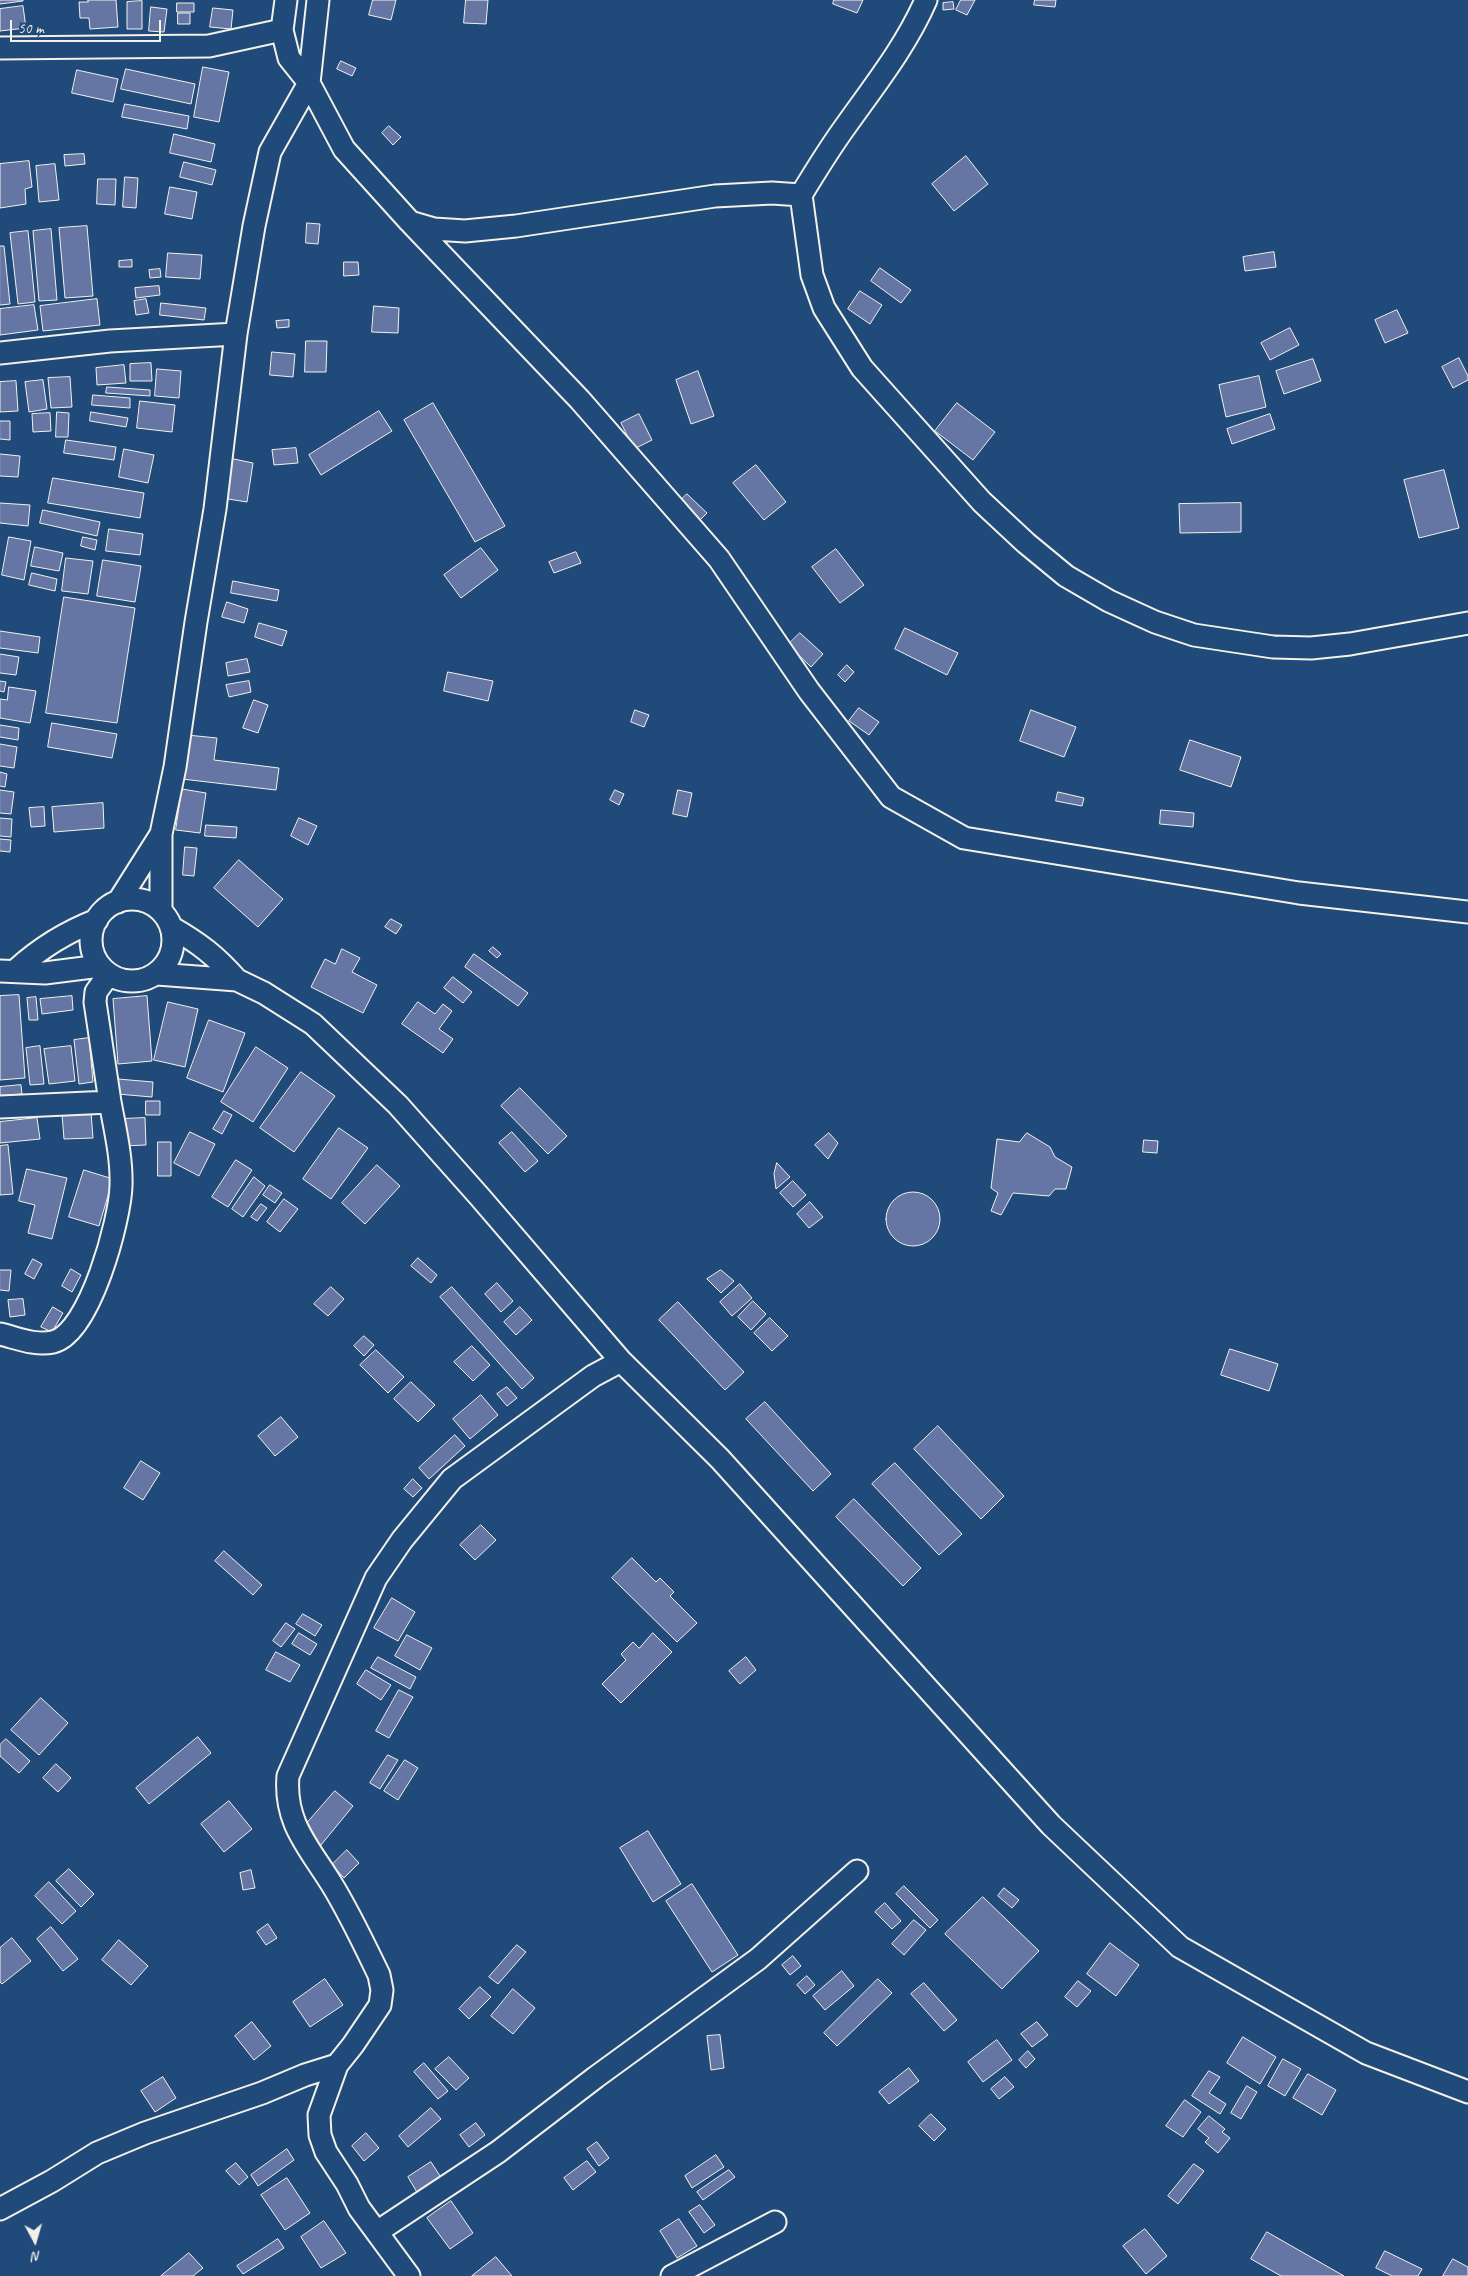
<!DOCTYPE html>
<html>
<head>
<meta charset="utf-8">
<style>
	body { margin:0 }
	#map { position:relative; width:1468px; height:2276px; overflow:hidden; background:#1f4a7a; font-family:Caveat,sans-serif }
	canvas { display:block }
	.north { position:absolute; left:10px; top:2216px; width:50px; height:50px; -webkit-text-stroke:4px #1f4a7a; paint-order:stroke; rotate:174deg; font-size:14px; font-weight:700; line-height:20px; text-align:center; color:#f4f1e8 }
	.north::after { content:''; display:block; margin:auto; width:18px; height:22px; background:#f4f1e8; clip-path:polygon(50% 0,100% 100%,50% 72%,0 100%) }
	.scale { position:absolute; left:10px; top:20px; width:151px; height:22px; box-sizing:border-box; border:2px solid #f4f1e8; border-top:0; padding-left:6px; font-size:15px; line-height:18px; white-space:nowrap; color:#f4f1e8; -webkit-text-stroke:4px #1f4a7a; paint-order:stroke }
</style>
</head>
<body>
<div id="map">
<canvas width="1468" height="2276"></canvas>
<div class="north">N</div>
<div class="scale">50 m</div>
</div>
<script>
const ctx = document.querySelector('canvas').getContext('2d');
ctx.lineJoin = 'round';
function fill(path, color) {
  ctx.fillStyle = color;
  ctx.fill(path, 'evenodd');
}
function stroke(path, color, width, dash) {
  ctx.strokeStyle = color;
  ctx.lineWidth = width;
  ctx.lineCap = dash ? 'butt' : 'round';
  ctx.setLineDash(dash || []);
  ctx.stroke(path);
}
const building = new Path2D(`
	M0,0h23v1l-23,3z
	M88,0h28l2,27 -28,2 -1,-11h-9l-1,-16h9z
	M373,0h23l-5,20 -22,-5z
	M466,0h22l-2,24 -22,-1z
	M834,0h29l-6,13 -24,-9z
	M961,0h14l-8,15 -11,-5z
	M1035,0h21l-1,7 -21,-2z
	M142,1v28h-15v-27z
	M953,2l1,7 -11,1v-7z
	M177,3h17v9h-17z
	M23,6l3,22 -26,3v-22z
	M151,7l16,2 -3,23 -15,-1z
	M213,8l20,2 -2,19 -21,-2z
	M178,13h12v11h-12z
	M341,61l15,7 -4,8 -15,-7z
	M203,67l26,5 -10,50 -25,-5z
	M126,69l69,15 -4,20 -70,-15z
	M77,70l41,9 -5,23 -41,-9z
	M125,104l64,12 -2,13 -65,-12z
	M389,126l12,11 -8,8 -11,-12z
	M174,134l41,10 -4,18 -41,-9z
	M84,154l1,10 -20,2 -1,-11z
	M966,156l22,28 -34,27 -22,-27z
	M29,161l3,26 -7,2 1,15 -26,4v-44z
	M184,162l32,8 -4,15 -32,-8z
	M55,164l4,36 -20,2 -3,-36z
	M125,177l13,1 -2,30 -13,-1z
	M98,179h18l-1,26 -18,-1z
	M170,187l27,5 -5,27 -27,-5z
	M307,223l13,1 -2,20 -12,-1z
	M87,226l6,70 -28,2 -6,-70z
	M51,229l6,71 -18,1 -6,-70z
	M28,231l7,71 -17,2 -8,-71z
	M0,246h4l6,58 -10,1z
	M1274,252l2,15 -31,4 -2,-14z
	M168,253l34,2 -2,24 -34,-2z
	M132,260v7h-13v-6z
	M344,262h14l1,13 -15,1z
	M880,268l31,22 -10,13 -30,-22z
	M160,269l1,8 -11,1 -1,-8z
	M159,286l1,9 -24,3 -1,-10z
	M860,291l22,14 -12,19 -22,-15z
	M97,299l3,26 -57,6 -3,-25z
	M146,299l3,14 -13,2 -2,-14z
	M161,303l45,5 -2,12 -44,-5z
	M34,305l4,25 -38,5v-26z
	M374,306l25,2 -1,25 -26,-1z
	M1397,310l11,23 -23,10 -10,-23z
	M289,320v7l-12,1 -1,-7z
	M1290,328l9,17 -29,15 -9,-17z
	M306,341h21l-1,31h-21z
	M272,352l23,2 -2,23 -23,-2z
	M1459,358l9,18v4l-15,8 -11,-21z
	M1313,359l8,22 -37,13 -8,-23z
	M151,363l1,18h-22v-17z
	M124,365l2,18 -29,2 -1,-17z
	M157,369l24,2 -2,27 -24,-2z
	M698,371l16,45 -23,8 -15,-44z
	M1259,376l7,31 -40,10 -7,-32z
	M70,377l2,30 -21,1 -3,-30z
	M43,380l4,29 -18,3 -4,-30z
	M16,381l2,30 -18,1v-30z
	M107,387l43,3v6l-44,-3z
	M93,395l37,3v10l-38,-3z
	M140,401l35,4 -3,27 -35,-4z
	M433,403l72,123 -30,16 -71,-122z
	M957,403l38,29 -22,28 -38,-29z
	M379,411l13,20 -71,44 -12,-20z
	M57,412l12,1 -1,24h-12z
	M91,412l37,6 -2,9 -36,-6z
	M50,413l1,18 -18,1 -1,-18z
	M639,414l13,26 -18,9 -13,-26z
	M1270,414l5,15 -43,15 -5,-15z
	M0,421h10v19l-10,-1z
	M66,440l50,7 -2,13 -50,-7z
	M296,448l2,15 -24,2 -2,-15z
	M124,449l30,6 -6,28 -29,-6z
	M0,454l20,2 -2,21 -18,-1z
	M229,458l24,5 -6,39 -25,-4z
	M756,465l30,37 -22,18 -31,-37z
	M1444,470l15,58 -40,10 -15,-58z
	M53,478l91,15 -4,25 -92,-15z
	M687,494l20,19 -11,11 -20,-19z
	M0,503l30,2 -2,21 -28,-3z
	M1241,503v29l-61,1 -1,-29z
	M43,510l57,12 -3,14 -57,-13z
	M109,529l34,5 -3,21 -34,-4z
	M9,537l22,4 -7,39 -22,-5z
	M83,537l14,3 -2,10 -14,-4z
	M35,547l28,6 -4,18 -28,-5z
	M481,548l17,22 -37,28 -17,-23z
	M836,549l28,36 -24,18 -28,-36z
	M576,552l5,11 -27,10 -5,-11z
	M66,558l27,3 -5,33 -26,-3z
	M103,560l38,6 -6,36 -38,-6z
	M32,573l25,6 -2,12 -26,-6z
	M233,581l46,9 -2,11 -46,-8z
	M64,597l71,11 -18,115 -71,-10z
	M227,602l21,7 -4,14 -22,-6z
	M259,623l28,8 -5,15 -27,-9z
	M905,628l53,25 -11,22 -52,-26z
	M0,631l40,6 -2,16 -38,-5z
	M800,633l23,21 -12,13 -23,-22z
	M0,654l19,3 -3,18 -16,-2z
	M247,659l3,13 -22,4 -2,-13z
	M847,665l7,7 -9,10 -7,-7z
	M448,672l45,9 -5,20 -44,-10z
	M0,681l6,1 -2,10 -4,-1z
	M249,681l2,11 -22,5 -3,-12z
	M9,687l27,4 -6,32 -30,-5v-19l7,1z
	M254,700l14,5 -10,28 -15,-5z
	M859,708l20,14 -10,13 -20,-14z
	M635,710l14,5 -5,12 -13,-5z
	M1031,710l45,17 -12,30 -44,-16z
	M52,723l65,11 -5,24 -64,-11z
	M0,725l19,3 -1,12 -18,-3z
	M187,735l30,3 -3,22 65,8 -3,22 -94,-11z
	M1190,740l51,17 -10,30 -51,-17z
	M0,744l17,3 -3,21 -14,-2z
	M0,772l7,2 -2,13 -5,-1z
	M182,789l24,4 -6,40 -24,-3z
	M0,790l14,2 -3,22 -11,-1z
	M615,790l9,4 -5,11 -9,-5z
	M678,790l14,3 -5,24 -14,-3z
	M1058,792l26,6 -2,8 -26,-5z
	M103,803l1,25 -50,4 -2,-25z
	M44,807l1,19 -14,1 -2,-19z
	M1161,810l33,3 -1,14 -33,-3z
	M0,818l12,1 -1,18 -11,-1z
	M299,818l18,8 -9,19 -17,-9z
	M206,825l31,2 -1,11 -31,-2z
	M0,839l11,1 -1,12 -10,-1z
	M185,847l12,1 -3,28 -11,-1z
	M239,860l44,39 -25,28 -44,-39z
	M391,919l11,6 -6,9 -11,-7z
	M493,947l8,7 -4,4 -8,-7z
	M342,949l18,9 -8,14 25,13 -14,28 -52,-26 14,-28 10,5z
	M474,954l54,39 -10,13 -53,-39z
	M453,977l19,15 -9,11 -19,-15z
	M19,995l6,83 -25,2v-84z
	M72,996l1,14 -31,4 -2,-15z
	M147,996l5,65 -34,3 -5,-65z
	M36,997l2,23h-9l-2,-22z
	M168,1002l30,7 -13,58 -31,-7z
	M418,1002l17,12 8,-10 9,7 -13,18 14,10 -10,14 -41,-29z
	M209,1020l36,13 -22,59 -36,-14z
	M89,1038l4,44 -14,2 -5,-44z
	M40,1046l4,38 -14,1 -4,-37z
	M71,1046l4,35 -26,3 -5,-35z
	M256,1047l32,21 -35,54 -32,-20z
	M301,1072l34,24 -41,56 -34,-24z
	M118,1079l35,3 -1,15 -35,-3z
	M21,1085l1,9 -22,2v-9z
	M520,1088l47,48 -19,18 -47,-48z
	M146,1101h14v14h-14z
	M224,1111l8,4 -10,19 -9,-5z
	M91,1112l2,26 -29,1 -2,-25z
	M37,1118l3,21 -40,4v-21z
	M145,1118l1,27 -24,1v-27z
	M339,1128l29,20 -37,51 -28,-20z
	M190,1132l25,12 -16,32 -25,-13z
	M512,1132l26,29 -13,11 -26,-29z
	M829,1133l9,10 -10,16 -13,-14z
	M1027,1133l23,14 5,10 17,10 -6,22h-11l-6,7 -36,-3 -12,22 -10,-4 7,-18 -7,-5 6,-49 22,3z
	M1144,1140l14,1 -1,12 -14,-1z
	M158,1142h13v34h-13z
	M8,1145l5,49 -13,1v-49z
	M236,1160l16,10 -24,37 -16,-10z
	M777,1163l13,14 -14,12 -2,-15z
	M377,1165l23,21 -35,38 -23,-21z
	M27,1169l40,9 -15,61 -24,-6 7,-28 -16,-4z
	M84,1170l29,9 -14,47 -30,-9z
	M254,1177l11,9 -22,31 -11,-8z
	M793,1181l13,14 -13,12 -13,-14z
	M270,1185l12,8 -7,10 -12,-8z
	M886 1219a27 27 0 1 1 54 0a27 27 0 1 1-54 0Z
	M284,1199l14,10 -18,23 -13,-10z
	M810,1202l13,15 -14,11 -12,-14z
	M261,1204l6,4 -10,13 -6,-4z
	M418,1258l19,17 -6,8 -20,-17z
	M33,1259l9,5 -8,15 -9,-5z
	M71,1269l10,6 -9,17 -10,-6z
	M0,1270h11l-2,21 -9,-1z
	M721,1270l13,11 -13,12 -14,-14z
	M497,1283l16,18 -12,11 -16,-18z
	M740,1284l12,14 -20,18 -12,-14z
	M331,1287l13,12 -16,17 -14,-12z
	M452,1287l82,91 -12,11 -82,-92z
	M23,1299l2,16 -15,2 -2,-17z
	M753,1301l13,13 -15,16 -13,-13z
	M678,1302l66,70 -19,18 -66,-70z
	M53,1307l10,6 -11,19 -11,-5z
	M520,1307l12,13 -16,15 -12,-13z
	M770,1318l18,18 -16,15 -18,-18z
	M364,1336l10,9 -10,11 -10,-10z
	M472,1346l18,19 -17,16 -19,-19z
	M1230,1349l48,15 -9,27 -48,-16z
	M376,1350l28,27 -16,16 -28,-28z
	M411,1382l24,23 -17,17 -24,-23z
	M507,1387l10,11 -10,8 -10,-12z
	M481,1395l17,20 -28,24 -17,-20z
	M765,1402l66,72 -18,17 -67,-72z
	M281,1417l17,20 -23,19 -17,-20z
	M938,1426l66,70 -23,23 -67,-70z
	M455,1435l10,11 -36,33 -10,-11z
	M141,1461l19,12 -17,27 -19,-12z
	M895,1463l67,71 -23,21 -67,-71z
	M413,1479l9,9 -9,9 -9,-8z
	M854,1499l67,69 -18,18 -67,-69z
	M481,1525l15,15 -21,20 -15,-15z
	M224,1551l38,34 -9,10 -38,-34z
	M632,1558l24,24 4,-4 14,14 -4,4 27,27 -20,19 -65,-64z
	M392,1598l23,14 -17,29 -24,-13z
	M303,1614l19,11 -7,11 -19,-12z
	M286,1623l9,6 -14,18 -8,-6z
	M299,1633l18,11 -7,11 -18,-11z
	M653,1633l19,19 -51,51 -19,-19 24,-24 -5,-6 12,-12 6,6z
	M407,1635l25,13 -12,22 -25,-14z
	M276,1652l24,13 -10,17 -24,-12z
	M378,1657l38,20 -6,12 -39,-21z
	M746,1657l10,13 -16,14 -11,-13z
	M366,1670l25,15 -10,15 -24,-16z
	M399,1690l14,7 -24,41 -13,-7z
	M41,1698l27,25 -29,32 -28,-25z
	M198,1737l13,16 -62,51 -13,-16z
	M6,1739l24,22 -11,12 -19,-17v-11z
	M388,1755l10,5 -18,29 -10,-6z
	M405,1760l13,8 -20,32 -14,-9z
	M56,1764l15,14 -13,14 -15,-14z
	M335,1791l18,15 -32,39 -19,-16z
	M229,1801l23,28 -28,23 -23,-28z
	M648,1831l33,53 -28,18 -33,-54z
	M347,1850l12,13 -15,15 -12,-13z
	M69,1869l25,25 -13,13 -25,-26z
	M251,1870l4,18 -12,2 -3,-17z
	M49,1882l27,29 -14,13 -27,-28z
	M692,1884l46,71 -26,17 -46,-71z
	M904,1886l34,34 -8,8 -34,-34z
	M1004,1888l15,12 -7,8 -14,-12z
	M983,1897l56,54 -37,38 -57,-55z
	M885,1903l16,18 -9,8 -17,-17z
	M914,1920l12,10 -22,25 -12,-11z
	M268,1924l9,14 -11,7 -9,-13z
	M51,1927l27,32 -15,12 -26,-32z
	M12,1938l19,23 -29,23 -2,-2v-34z
	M119,1940l29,26 -17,19 -29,-25z
	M1110,1943l29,22 -23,31 -29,-22z
	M517,1945l9,7 -28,32 -9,-7z
	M793,1956l8,10 -11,9 -8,-10z
	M842,1971l12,15 -29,24 -12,-14z
	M807,1976l8,9 -10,9 -8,-9z
	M325,1979l18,26 -33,22 -17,-25z
	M878,1979l14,14 -55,53 -13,-13z
	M1078,1981l13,10 -14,16 -12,-10z
	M924,1983l33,37 -13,11 -33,-37z
	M480,1987l11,10 -22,22 -10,-10z
	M513,1989l22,19 -22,26 -22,-18z
	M252,2022l19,24 -17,14 -19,-24z
	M1037,2022l11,13 -16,12 -11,-13z
	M720,2035l4,33 -13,2 -4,-34z
	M1243,2037l33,20 -16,27 -33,-21z
	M997,2040l15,20 -29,22 -15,-20z
	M1028,2051l7,8 -9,9 -7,-8z
	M449,2057l20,21 -13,12 -21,-21z
	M1283,2059l18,10 -16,27 -17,-10z
	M424,2063l24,28 -10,8 -24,-27z
	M909,2068l10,13 -30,23 -10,-12z
	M1209,2071l11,6 -11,16 17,11 -6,10 -28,-18z
	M1308,2074l28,16 -14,25 -29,-17z
	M163,2077l13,21 -21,14 -14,-21z
	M1005,2077l9,10 -15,12 -8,-10z
	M1247,2086l10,6 -16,27 -10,-6z
	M1185,2100l16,12 -18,25 -17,-11z
	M431,2108l10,11 -33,28 -9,-11z
	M931,2114l15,15 -12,12 -15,-15z
	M1209,2116l16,13 -3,3 8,6 -12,15 -13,-11 4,-4 -11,-9z
	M476,2123l9,12 -16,12 -9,-12z
	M366,2133l13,15 -15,13 -12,-15z
	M597,2142l12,16 -10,8 -12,-17z
	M287,2149l7,11 -36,26 -7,-11z
	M716,2155l8,12 -32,21 -7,-12z
	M587,2161l9,11 -23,18 -9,-12z
	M431,2162l11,17 -24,15 -10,-17z
	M236,2163l12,14 -9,8 -13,-14z
	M1194,2164l10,7 -26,33 -10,-8z
	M729,2170l6,7 -32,23 -6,-8z
	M287,2178l23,35 -25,17 -24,-35z
	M451,2201l22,32 -23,16 -23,-31z
	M700,2205l15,20 -11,8 -15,-21z
	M679,2219l18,27 -20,12 -17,-27z
	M324,2221l22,32 -25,15 -20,-31z
	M1145,2229l22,27 -21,18 -23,-28z
	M1267,2232l77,44h-63l-30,-17z
	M278,2239l6,9 -41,26 -6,-8z
	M1385,2251l37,18 -4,7h-26l-16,-8z
	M189,2253l14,15 -10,8h-32z
	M496,2257l16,19h-40z
	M1453,2259l15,8v9h-25z`);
const minor = new Path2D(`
	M286,0l-4,30 7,28 20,25 35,66 66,73 24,7 31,2 51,-5 199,-30 57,-3 29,2 11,80 12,33 38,60 120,134 44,41 40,33 43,25 46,21 39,13 79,12 38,1 39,-4 118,-21
	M0,48l209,-2 73,-16
	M801,195c14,-23 28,-46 44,-68 29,-41 61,-81 81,-127
	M412,224l168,176 139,159 90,132 82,106 73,41 335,55 169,19
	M0,353l110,-12 126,-7
	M91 940a41 41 0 1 1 82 0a41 41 0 1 1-82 0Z
	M118,902l43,-68
	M161,911v-77l14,-67 21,-145 19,-113 21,-175 18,-108 16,-74 39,-69 9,-83
	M171,927c28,16 45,29 66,53
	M16,970c24,-22 50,-38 81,-50
	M0,971l45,2 55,-7
	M109,974l-13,18 -1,10 15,100
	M157,974l80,6 27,13 49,31 85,81 81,91 142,165 99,98 331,366 129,122 186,106 102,39
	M0,1107l110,-5c5,27 12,56 11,84 -1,34 -31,147 -68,156 -18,4 -36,-4 -53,-8
	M0,2209l52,-28 45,-28 48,-20 117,-40 43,-18 32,-10
	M377,2232l121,-80 98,-75 162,-118 99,-88
	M409,2276l-50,-68 -12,-24 -21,-32 -6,-17 -1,-20 18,-50 16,-20 27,-40 2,-15 -3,-15c-15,-31 -30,-63 -48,-92 -23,-37 -47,-61 -43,-107l88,-198 26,-38 50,-61 141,-103 28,-15
	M672,2276l103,-54`);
fill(building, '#6576a5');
stroke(building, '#f4f1e8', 1);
stroke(minor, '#f4f1e8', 25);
stroke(minor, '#1f4a7a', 21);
</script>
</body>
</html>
